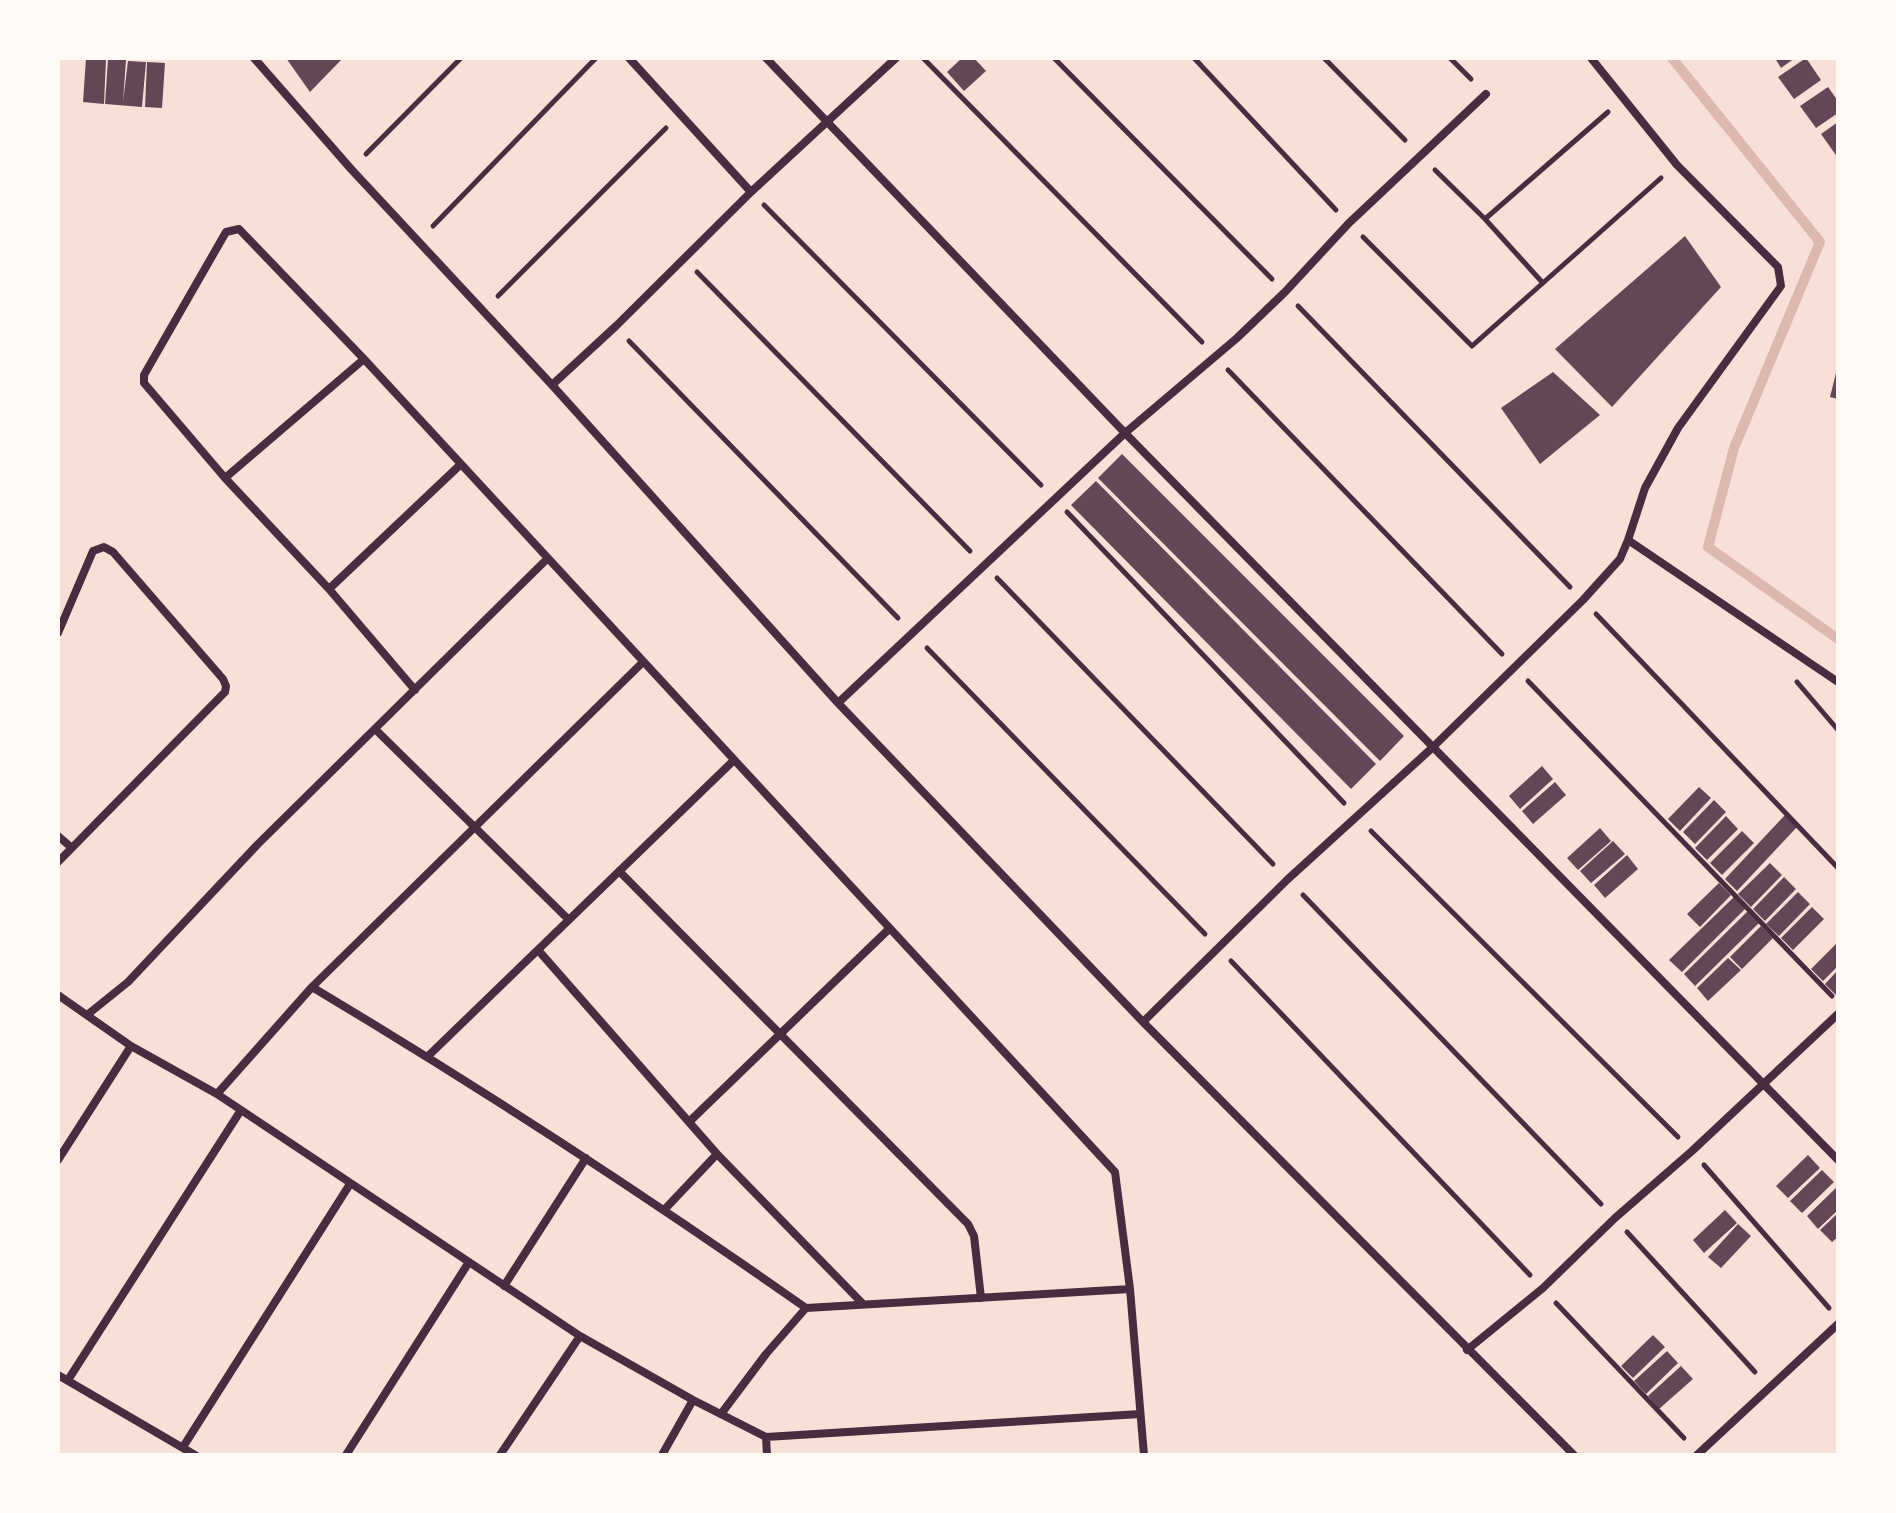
<!DOCTYPE html>
<html>
<head>
<meta charset="utf-8">
<style>
	body { margin:0 }
	#map { position:relative; width:1896px; height:1513px; overflow:hidden; background:#f7e1d7; font-family:"Sofia Sans Condensed",sans-serif }
	canvas { display:block }
	.frame { position:absolute; inset:0; border:60px solid #fffaf5; pointer-events:none }
</style>
</head>
<body>
<div id="map">
<canvas width="1896" height="1513"></canvas>
<div class="frame"></div>
</div>
<script>
const ctx = document.querySelector('canvas').getContext('2d');
ctx.lineJoin = 'round';
function stroke(path, color, width, dash) {
  ctx.strokeStyle = color;
  ctx.lineWidth = width;
  ctx.lineCap = dash ? 'butt' : 'round';
  ctx.setLineDash(dash || []);
  ctx.stroke(path);
}
function fill(path, color) {
  ctx.fillStyle = color;
  ctx.fill(path, 'evenodd');
}
const stream = new Path2D(`
	M1672,58l148,184 -86,206 -26,99 130,92`);
const building = new Path2D(`
	M86,58l20,1 -2,45 -21,-2z
	M286,58h57l-33,34z
	M962,58h12l12,13 -22,20 -17,-19z
	M1775,58h20l-14,10z
	M1806,58l15,22 -27,19 -16,-22z
	M108,59l18,1 -3,42 5,-41 18,1 -4,45 -37,-3z
	M147,62l18,1 -3,45 -17,-1z
	M1828,87l10,14v12l-22,15 -16,-22z
	M1838,122v36l-17,-24z
	M1685,236l36,51 -109,120 -57,-58z
	M1837,369h1v30l-8,-2z
	M1553,372l47,43 -60,49 -39,-56z
	M1122,454l282,282 -24,25 -282,-283z
	M1096,481l280,283 -25,25 -280,-284z
	M1542,766l11,13 -33,30 -11,-13z
	M1555,782l11,13 -33,29 -11,-13z
	M1699,787l12,11 -31,33 -12,-12z
	M1714,800l12,12 -31,32 -12,-12z
	M1785,815l12,12 -60,64 -12,-12z
	M1726,816l12,13 -31,31 -12,-12z
	M1600,828l11,13 -33,29 -11,-12z
	M1742,831l12,12 -32,32 -12,-12z
	M1613,841l12,13 -34,29 -11,-12z
	M1627,855l11,14 -33,29 -11,-13z
	M1770,863l12,12 -31,32 -13,-13z
	M1784,877l12,12 -31,32 -12,-12z
	M1719,883l12,12 -31,32 -13,-13z
	M1798,892l12,12 -31,32 -13,-12z
	M1734,897l11,12 -63,63 -13,-12z
	M1812,907l12,12 -31,31 -12,-12z
	M1748,911l11,12 -64,63 -11,-12z
	M1761,926l12,12 -31,31 -12,-12z
	M1838,942v24l-15,15 -12,-12z
	M1728,958l13,12 -33,31 -11,-13z
	M1838,970v27l-13,-13z
	M1808,1155l12,13 -32,30 -12,-12z
	M1822,1170l12,12 -32,31 -12,-12z
	M1838,1186v24l-20,19 -11,-13z
	M1725,1210l12,13 -33,30 -11,-13z
	M1838,1213v24l-6,5 -12,-12z
	M1738,1224l13,12 -30,32 -13,-11z
	M1653,1335l12,12 -32,31 -12,-12z
	M1667,1351l11,12 -32,31 -12,-13z
	M1681,1366l12,13 -34,30 -11,-13z`);
const path = new Path2D(`
	M923,58l279,284
	M1054,58l218,221
	M1194,58l142,152
	M1324,58l81,82
	M1450,58l21,21
	M366,154l95,-96
	M1435,170l50,49 57,63
	M764,205l277,280
	M1485,219l123,-107
	M433,226l163,-168
	M1363,237l109,109 189,-168
	M697,272l273,279
	M498,296l168,-168
	M1298,306l272,281
	M629,341l269,277
	M1228,370l274,284
	M1067,512l277,291
	M997,578l276,286
	M1596,614l242,254
	M927,648l278,286
	M1528,681l304,315
	M1797,682l41,48
	M1371,831l307,306
	M1303,895l298,309
	M1231,961l299,314
	M1704,1165l125,143
	M1627,1232l128,140
	M1556,1303l128,135`);
const minor = new Path2D(`
	M254,58l97,111 201,216 286,318 305,319 431,433
	M629,58l122,134
	M766,58l359,375 713,727
	M1591,58l86,107 101,102 3,19 -103,142 -33,60 -17,52 210,142
	M552,385l64,-59 135,-134 145,-134
	M225,478l139,-119
	M329,589l132,-125
	M58,633l35,-82 11,-4 9,5 110,127 3,7 -1,6 -167,170
	M415,690l-86,-101 -104,-111 -81,-95v-8l82,-143 13,-3 125,130 751,813 15,117 14,166
	M838,703l287,-270 112,-95 48,-46 64,-69 137,-129
	M376,730l193,190
	M58,836l14,12
	M619,871l349,353 6,12 7,62
	M538,950l179,204 146,150
	M312,987c169,101 333,208 494,321
	M58,995l73,51 86,48 363,242 113,64 73,37
	M87,1015l41,-33 130,-138 289,-285
	M1143,1022l145,-143 144,-131 151,-148 37,-41 8,-19
	M428,1056l306,-296
	M217,1094l95,-107 331,-325
	M689,1122l200,-193
	M58,1160l73,-114
	M665,1209l52,-55
	M504,1286l82,-128
	M1467,1350l76,-62 72,-70 77,-67 146,-137
	M58,1375l137,80
	M68,1380l173,-270
	M721,1414l45,-60 40,-46 324,-19
	M766,1437l374,-23
	M766,1437l1,18
	M183,1447l167,-263
	M346,1455l123,-193
	M500,1455l80,-119
	M662,1455l31,-55
	M1697,1455l141,-131`);
stroke(stream, '#dcb8b0', 10);
fill(building, '#644757');
stroke(path, '#4a2c40', 5);
stroke(minor, '#4a2c40', 8);
</script>
</body>
</html>
